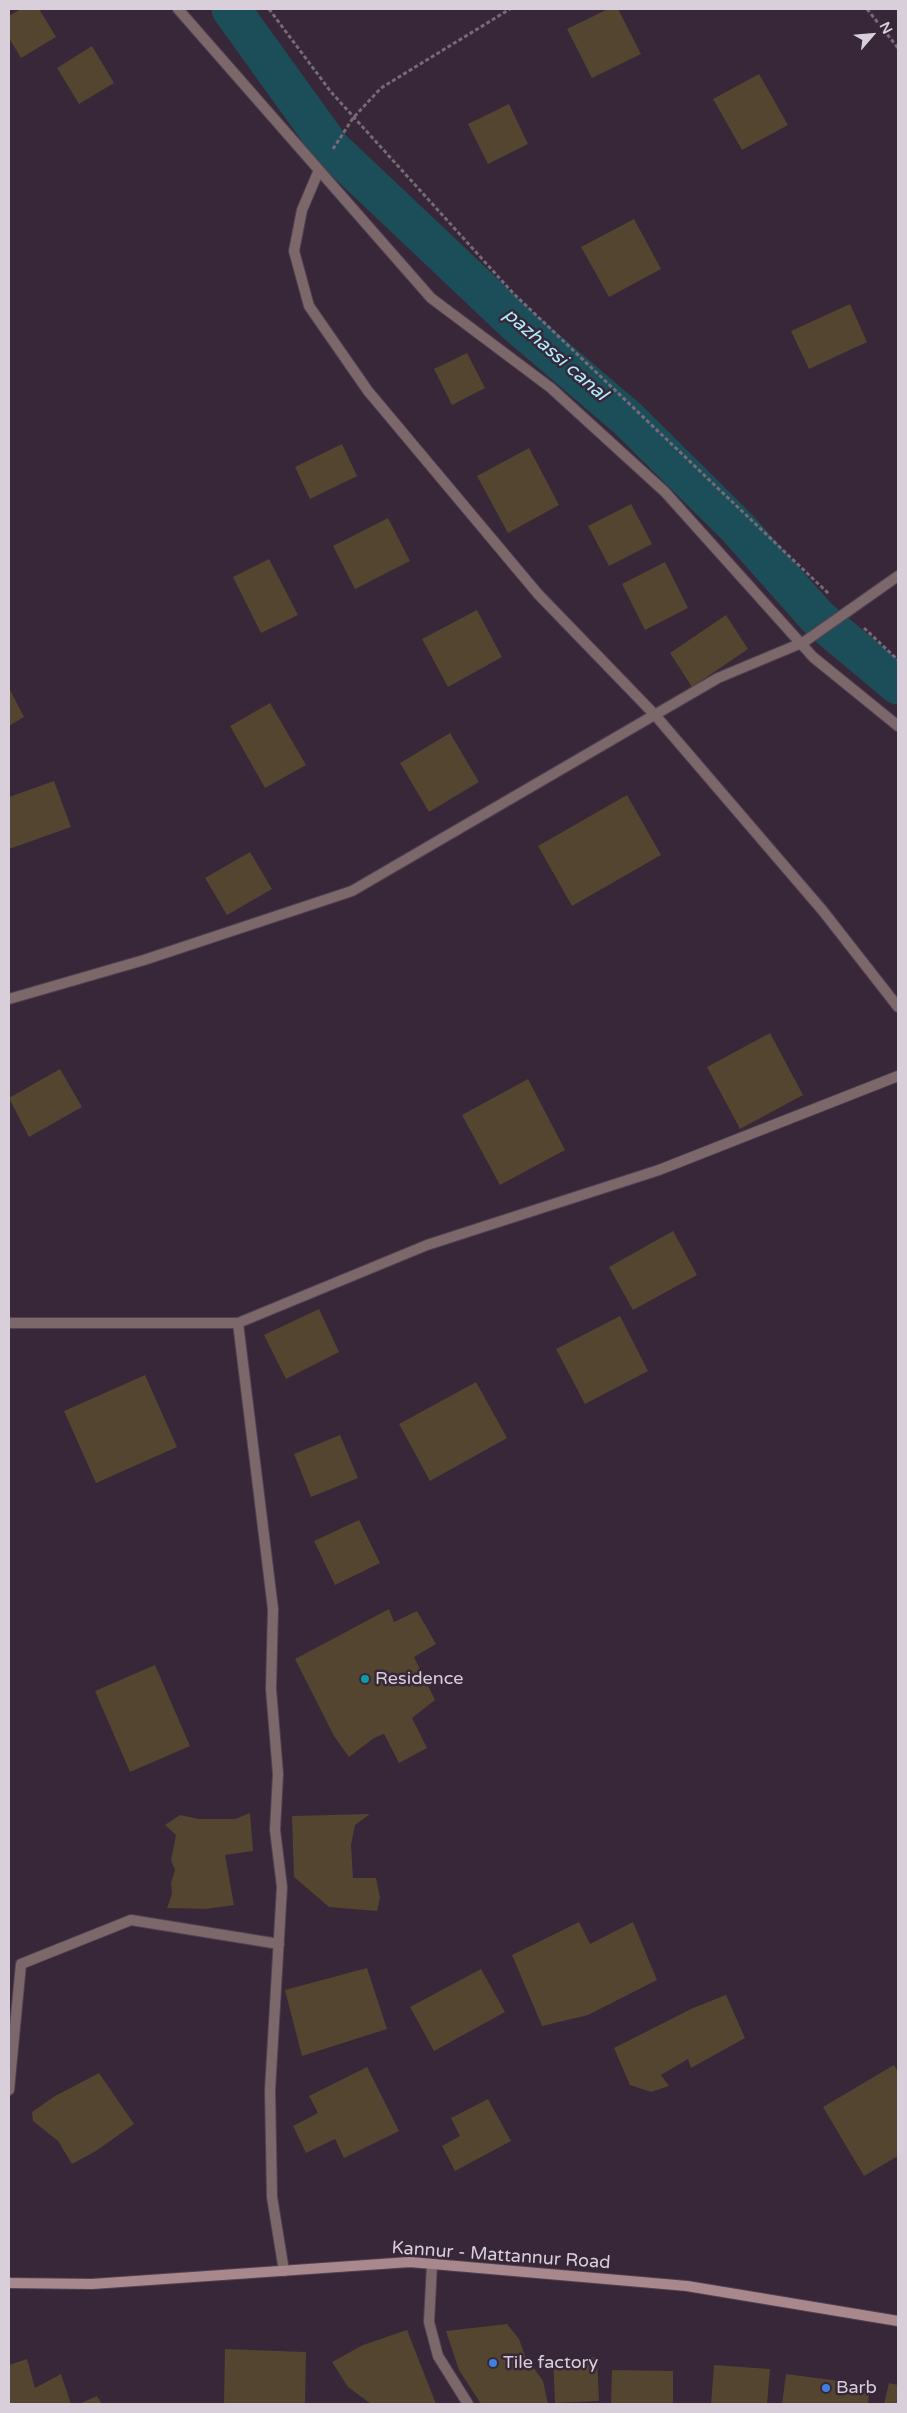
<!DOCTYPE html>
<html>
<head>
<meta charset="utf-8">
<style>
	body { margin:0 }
	#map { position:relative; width:907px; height:2413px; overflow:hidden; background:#372738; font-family:"Varela Round",sans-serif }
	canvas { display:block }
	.frame { position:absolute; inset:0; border:10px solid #d9cfda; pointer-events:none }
	.north { position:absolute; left:847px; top:10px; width:50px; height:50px; -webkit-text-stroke:4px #372738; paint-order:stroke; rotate:63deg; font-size:14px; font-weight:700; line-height:20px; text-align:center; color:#d9cfda }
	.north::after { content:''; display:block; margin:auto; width:18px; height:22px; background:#d9cfda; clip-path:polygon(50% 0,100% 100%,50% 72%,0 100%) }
</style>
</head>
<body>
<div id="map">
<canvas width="907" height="2413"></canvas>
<div class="frame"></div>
<div class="north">N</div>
</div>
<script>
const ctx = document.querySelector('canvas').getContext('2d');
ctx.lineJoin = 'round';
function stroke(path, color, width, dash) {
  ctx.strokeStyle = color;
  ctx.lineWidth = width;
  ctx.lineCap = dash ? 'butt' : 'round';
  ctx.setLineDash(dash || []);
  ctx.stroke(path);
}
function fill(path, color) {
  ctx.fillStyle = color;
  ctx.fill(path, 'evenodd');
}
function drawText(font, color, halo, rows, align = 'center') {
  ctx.font = font + ' "Varela Round",sans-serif';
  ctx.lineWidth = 5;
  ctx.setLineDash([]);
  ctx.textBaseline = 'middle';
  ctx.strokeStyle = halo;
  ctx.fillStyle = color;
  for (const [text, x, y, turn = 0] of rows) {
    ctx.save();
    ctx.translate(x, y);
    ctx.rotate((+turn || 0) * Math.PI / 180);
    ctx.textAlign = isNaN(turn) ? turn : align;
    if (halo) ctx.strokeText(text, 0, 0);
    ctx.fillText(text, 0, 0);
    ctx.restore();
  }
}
const canal = new Path2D(`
	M231,9l100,139 187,177 110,94 110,109 80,90 80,67`);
const building = new Path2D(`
	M21,9h18l17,28 -35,21 -12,-20v-22z
	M608,9h10l23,45 -49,24 -25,-49z
	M92,46l22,37 -35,21 -22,-36z
	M759,74l29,51 -46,25 -29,-51z
	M509,104l19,40 -40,20 -20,-40z
	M634,219l27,50 -52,28 -28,-50z
	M850,304l17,38 -58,27 -18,-38z
	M467,353l18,35 -33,17 -18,-36z
	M342,444l15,32 -47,23 -15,-32z
	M529,448l30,57 -51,28 -31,-57z
	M631,504l21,40 -43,22 -21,-40z
	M388,518l22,43 -55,28 -22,-43z
	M269,559l29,56 -37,18 -28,-56z
	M665,562l23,46 -43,22 -23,-46z
	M477,610l25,47 -54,30 -26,-48z
	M726,615l22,34 -56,38 -22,-34z
	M9,688l15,29 -15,9z
	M270,703l36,62 -41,23 -35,-62z
	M450,733l29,49 -50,30 -29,-49z
	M54,781l17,46 -62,22v-52z
	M627,795l34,60 -89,51 -34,-60z
	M250,852l22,37 -45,26 -22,-37z
	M770,1033l33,62 -63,34 -33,-62z
	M60,1069l22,38 -53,30 -20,-39z
	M528,1079l37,71 -65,35 -38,-70z
	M673,1231l24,44 -64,35 -24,-43z
	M319,1309l20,43 -53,27 -22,-44z
	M620,1316l28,55 -63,33 -29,-55z
	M145,1375l32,72 -81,36 -32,-72z
	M476,1382l31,56 -77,43 -31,-57z
	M340,1435l18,43 -47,19 -17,-43z
	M359,1520l21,43 -45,22 -21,-44z
	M389,1609l5,13 23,-11 19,33 -22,13 21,43 -23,18 15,30 -28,15 -15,-29 -10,4 -25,19 -15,-21 -39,-77z
	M155,1665l35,81 -60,26 -35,-81z
	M250,1813l3,38 -28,4 9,50 -28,4 -39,-1 5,-14 -1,-11 4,-13 -4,-10 5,-25 -11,-10 15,-10 19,4h36z
	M370,1814l-15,11 -4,20 2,33h23l4,20 -3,13 -48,-4 -35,-30 -2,-61z
	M579,1922l11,22 43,-22 24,58 -69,35 -46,11 -30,-71z
	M367,1968l20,61 -85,27 -17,-66z
	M481,1969l24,43 -71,39 -24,-44z
	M726,1995l19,43 -54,30 -3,-9 -27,16 8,11 -18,6 -21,-7 -16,-37 79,-40z
	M894,2065l4,7v84l-34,20 -41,-69z
	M367,2067l32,64 -55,27 -9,-19 -29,14 -13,-27 25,-13 -9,-17z
	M99,2073l35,51 -38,27 -24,13 -14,-23 -25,-20 -1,-9 23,-16z
	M488,2099l23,42 -56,30 -13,-25 18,-10 -9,-18z
	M507,2324l12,15 6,17 18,25 5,23h-67l-22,-34 -13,-39z
	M407,2330l29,74h-65l-23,-17 -16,-25 31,-17z
	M225,2349l81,3 -1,52h-81z
	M597,2357l2,44 -44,2 -2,-44z
	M27,2359l8,29 26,-14 10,30h-62l1,-24 -1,-15z
	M714,2365l56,4 -3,35h-56z
	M612,2370l61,1v33h-62z
	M786,2374l84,11 -2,19h-86z
	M889,2383l9,2v19h-14z
	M97,2396l5,8h-23z`);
const path = new Path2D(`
	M269,9l62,83 182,201 316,301
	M867,9l31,39
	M333,149l20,-31 28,-30 129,-79
	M864,628l34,32`);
const minor = new Path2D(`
	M178,9l253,289 120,90 114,104 148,165 85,69
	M319,170l-17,40 -8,41 15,55 59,85 170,203 117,121 168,196 75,96
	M9,999l135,-39 208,-69 366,-213 86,-36 94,-66
	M9,1323h229l189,-78 232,-75 239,-94
	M238,1323l35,286 -2,80 7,85 -3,56 7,57 -12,203 2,107 12,74
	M9,2090l12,-126 110,-44 148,24
	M432,2264l-3,58 9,34 30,48`);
const secondary = new Path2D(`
	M9,2283l83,1 318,-22 277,24 211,35`);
const markers = [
	[365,1679,5,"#0f9aa8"],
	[493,2363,5,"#3f7fe0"],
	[826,2388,5,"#3f7fe0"]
];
const poiNames = [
	["Residence",375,1679],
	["Tile factory",503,2363],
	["Barb",836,2388]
];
const streetNames = [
	["Kannur - Mattannur Road",501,2256,4]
];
const waterNames = [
	["pazhassi canal",555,355,41]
];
stroke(canal, '#1c4e5a', 39);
fill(building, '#53452f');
stroke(minor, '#514252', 12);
stroke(secondary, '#514252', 12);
stroke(path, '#776978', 3, [4, 2.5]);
stroke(minor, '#7c686a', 10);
stroke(secondary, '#a8888d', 10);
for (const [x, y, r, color] of markers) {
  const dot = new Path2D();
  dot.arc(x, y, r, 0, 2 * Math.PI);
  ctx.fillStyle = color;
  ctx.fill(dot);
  stroke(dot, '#372738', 2);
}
drawText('18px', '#d9cfda', '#372738', poiNames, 'left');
drawText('18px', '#d9cfda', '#372738', streetNames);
drawText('italic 19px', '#abecfd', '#372738', waterNames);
</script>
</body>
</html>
